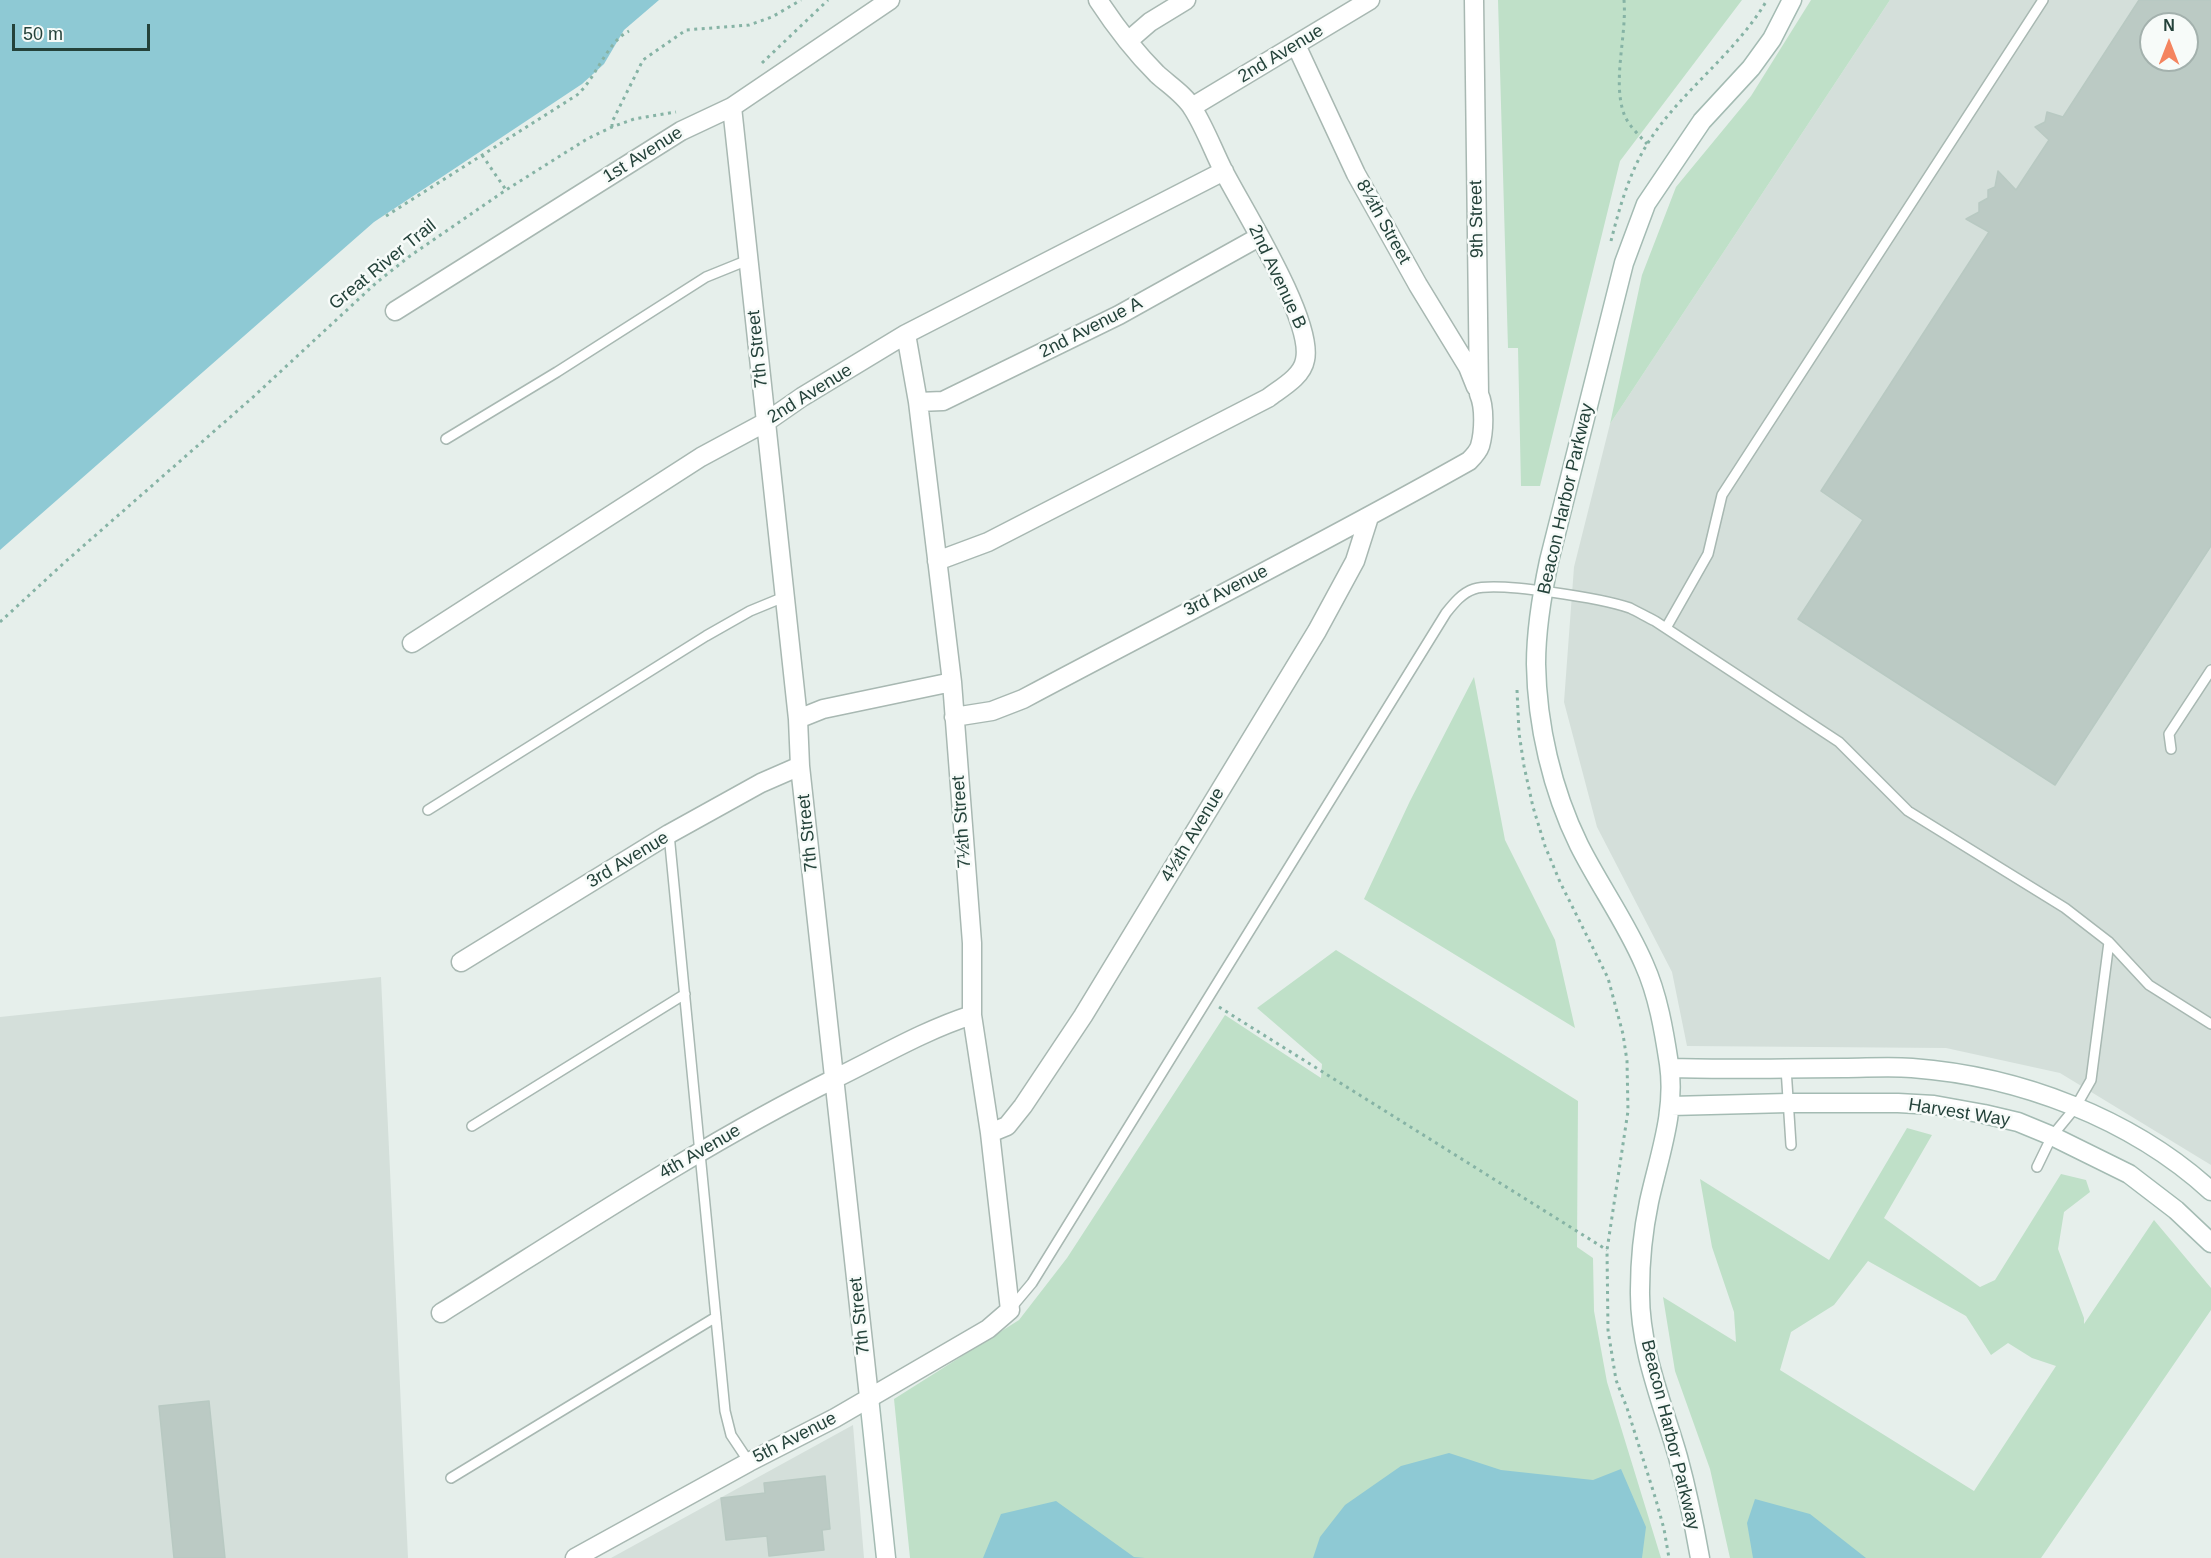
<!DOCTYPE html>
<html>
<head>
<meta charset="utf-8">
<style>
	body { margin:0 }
	#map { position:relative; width:2211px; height:1558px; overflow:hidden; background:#e6efeb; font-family:Helvetica,sans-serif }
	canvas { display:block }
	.north { position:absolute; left:2139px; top:12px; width:60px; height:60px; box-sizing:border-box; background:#f7fbf9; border:2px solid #a3b1ad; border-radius:50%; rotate:0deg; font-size:16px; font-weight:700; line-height:24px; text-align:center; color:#24423a }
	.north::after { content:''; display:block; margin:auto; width:21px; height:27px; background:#f4845f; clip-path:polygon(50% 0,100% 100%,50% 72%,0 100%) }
	.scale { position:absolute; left:12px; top:24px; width:138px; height:27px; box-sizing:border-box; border:3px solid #24423a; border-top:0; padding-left:8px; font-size:18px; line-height:21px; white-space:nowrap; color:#24423a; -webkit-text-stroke:4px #f7fbf9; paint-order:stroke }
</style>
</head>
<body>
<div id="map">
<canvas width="2211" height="1558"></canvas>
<div class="north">N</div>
<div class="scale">50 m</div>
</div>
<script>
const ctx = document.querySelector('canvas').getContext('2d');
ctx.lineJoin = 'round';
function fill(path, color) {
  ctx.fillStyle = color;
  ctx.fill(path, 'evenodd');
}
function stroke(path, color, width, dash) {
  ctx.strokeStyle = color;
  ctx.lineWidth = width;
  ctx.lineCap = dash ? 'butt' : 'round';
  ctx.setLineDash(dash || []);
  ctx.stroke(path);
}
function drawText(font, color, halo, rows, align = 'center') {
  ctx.font = font + ' Helvetica,sans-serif';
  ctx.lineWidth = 5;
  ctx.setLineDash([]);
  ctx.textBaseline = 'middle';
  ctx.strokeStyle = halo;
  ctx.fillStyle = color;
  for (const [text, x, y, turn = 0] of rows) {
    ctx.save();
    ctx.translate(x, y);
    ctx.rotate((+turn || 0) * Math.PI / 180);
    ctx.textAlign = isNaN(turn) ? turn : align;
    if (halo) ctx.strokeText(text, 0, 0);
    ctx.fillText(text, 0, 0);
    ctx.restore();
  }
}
const built = new Path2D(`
	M1890,0h321v1165l-151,-92 -114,-25 -259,-2 -15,-74 -75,-145 -33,-125 10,-135 36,-143zM2151,24h36v36h-36z
	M381,977l27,581h-408v-541z
	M853,1425l11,133h-253z`);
const green = new Path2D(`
	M1498,0h244l-122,161 -80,325h-19l-3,-138h-10z
	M1811,0h79l-280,424 32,-149 34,-88 75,-91z
	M1474,677l31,163 50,100 20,88 -211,-129 46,-98z
	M1336,950l242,151 -1,146 16,11 1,53 13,71 54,176h-751l-16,-159 125,-79 48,-62 158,-243 96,63 1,-14 -65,-56z
	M1907,1128l25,7 -48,83 96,69 15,-7 66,-106 25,6 4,12 -26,20 -6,37 26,69v6l70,-104 57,68v22l-170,248h-311l-20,-89 -35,-98 -12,-74 73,45 -2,-30 -22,-65 -12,-68 129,81zM1868,1261l98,55 25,39 17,-12 24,15 24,8 -82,125 -194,-121 11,-38 43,-27z`);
const water = new Path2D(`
	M0,0h659l-35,30 -20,34 -22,20 -208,138 -374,328z
	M1449,1453l52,17 92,10 28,-11 25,58 -4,31h-329l7,-21 25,-32 56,-39z
	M1755,1499l55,15 56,44h-113l-6,-35z
	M1056,1501l78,56 11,1h-162l18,-44z`);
const building = new Path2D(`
	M2139,0h72v546l-156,239 -257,-166 65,-99 -42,-29 168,-259 -23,-13 13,-7v-9l9,-5v-8l7,-3 3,-16 18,19 33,-50 -14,-13 10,-5 2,-10 16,5zM2151,24h36v36h-36z
	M209,1401l16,157h-51l-15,-152z
	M825,1476l5,53 -8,1 2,20 -55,6 -2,-20 -41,4 -5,-42 44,-5 -1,-10z`);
const path = new Path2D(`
	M1624,0c3,36 -12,80 0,114 4,11 15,21 23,30
	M762,63l66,-63
	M612,127v-5l31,-62 43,-30 63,-5 23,-8 29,-17
	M482,155l24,35
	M386,216l191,-121c20,-18 29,-52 52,-64
	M1611,241c8,-32 18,-67 35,-95 32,-53 89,-91 121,-146
	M0,622l65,-60 187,-164 124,-115 34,-27 96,-66 81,-51 25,-12 22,-8 42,-7
	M1517,690l2,43 5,33 9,41 12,39 15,36 48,96 15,56 4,27 1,50 -21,139 1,80 8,50 11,28 29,92 8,29 5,29
	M1219,1007l388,243`);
const lane = new Path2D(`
	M446,439l111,-67 149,-95 42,-17
	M1666,628l42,-74 14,-59 321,-495
	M2171,749l-2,-15 42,-64
	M428,810l278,-174 44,-25 34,-14
	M669,834l56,577 6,24 18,27
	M1786,1068l5,77
	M472,1126l213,-132
	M2037,1167l15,-31 23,-28 16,-28 18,-138
	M1011,1308l21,-25 414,-670c8,-10 16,-20 28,-24 24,-8 130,10 156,19 8,4 17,9 25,13l184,121 69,69 157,97 44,34 40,43 62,39
	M451,1478l265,-161`);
const street = new Path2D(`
	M1128,41l22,-19 36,-22
	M1296,45l60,129 62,111 50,82 8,20
	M732,107l66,612 2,47 69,631
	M1192,107l178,-107
	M395,311l286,-180 51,-24 158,-107
	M918,402l25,-1 176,-86 140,-78
	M937,561l51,-19 280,-144c13,-10 34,-21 37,-38 9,-39 -62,-151 -82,-190 -10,-20 -18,-42 -30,-61 -8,-14 -24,-24 -36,-35 -22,-22 -42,-48 -59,-74
	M412,643l289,-186 65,-35 36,-25 104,-63 318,-163
	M954,717l38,-6 31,-12c148,-79 299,-155 446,-238 4,-4 9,-9 11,-15 4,-14 5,-39 -1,-52l-5,-394
	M798,719l25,-10 129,-27
	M461,962l208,-128 92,-51 39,-17
	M990,1133l17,-7 16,-20 60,-90 234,-385 38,-70 14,-44
	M441,1313c130,-81 258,-167 395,-235 45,-22 89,-48 136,-63
	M575,1558l174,-96 86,-44 153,-89 22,-19 -20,-177 -18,-118v-72l-20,-261 -34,-280 -12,-68`);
const secondary = new Path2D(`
	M1670,1068c57,2 116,0 173,0 23,0 46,-2 69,0 107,8 219,50 299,123
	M1671,1106l117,-3h110l36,2 50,9 34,8 34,14 77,38 47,36 35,33
	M869,1397l17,161
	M1700,1558c-6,-34 -13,-68 -22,-101 -16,-55 -39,-109 -38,-167 0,-29 3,-59 9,-88 10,-46 27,-90 20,-138 -5,-33 -11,-69 -25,-100 -18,-42 -45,-79 -65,-119 -27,-55 -42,-120 -43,-181 0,-34 6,-70 13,-103l75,-298 22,-59 56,-83 49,-53 21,-29 20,-39`);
const streetNames = [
	["2nd Avenue",1281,54,-31],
	["1st Avenue",643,155,-32],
	["9th Street",1477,219,-91],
	["8½th Street",1383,222,61],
	["Great River Trail",383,265,-39],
	["2nd Avenue B",1277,277,65],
	["2nd Avenue A",1091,328,-27],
	["7th Street",758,349,-96],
	["2nd Avenue",810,394,-32],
	["Beacon Harbor Parkway",1566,499,-77],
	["3rd Avenue",1226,591,-27],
	["7½th Street",962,822,-94],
	["7th Street",808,833,-96],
	["4½th Avenue",1193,835,-59],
	["3rd Avenue",628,860,-31],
	["Harvest Way",1959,1113,9],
	["4th Avenue",700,1152,-30],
	["7th Street",860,1316,-96],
	["Beacon Harbor Parkway",1670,1435,76],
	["5th Avenue",795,1438,-27]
];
fill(built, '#d4dfda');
fill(green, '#bfe0c8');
fill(water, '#8ec9d4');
fill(building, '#bbcac4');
stroke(building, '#b8c9c2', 1.5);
stroke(lane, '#a8b8b2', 12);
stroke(street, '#a8b8b2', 21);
stroke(secondary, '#a4bbb3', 21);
stroke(path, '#86b3a5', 3, [3, 4.5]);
stroke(lane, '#fff', 9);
stroke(street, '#fff', 18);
stroke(secondary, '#fff', 18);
drawText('18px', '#24423a', '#f7fbf9', streetNames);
</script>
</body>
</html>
